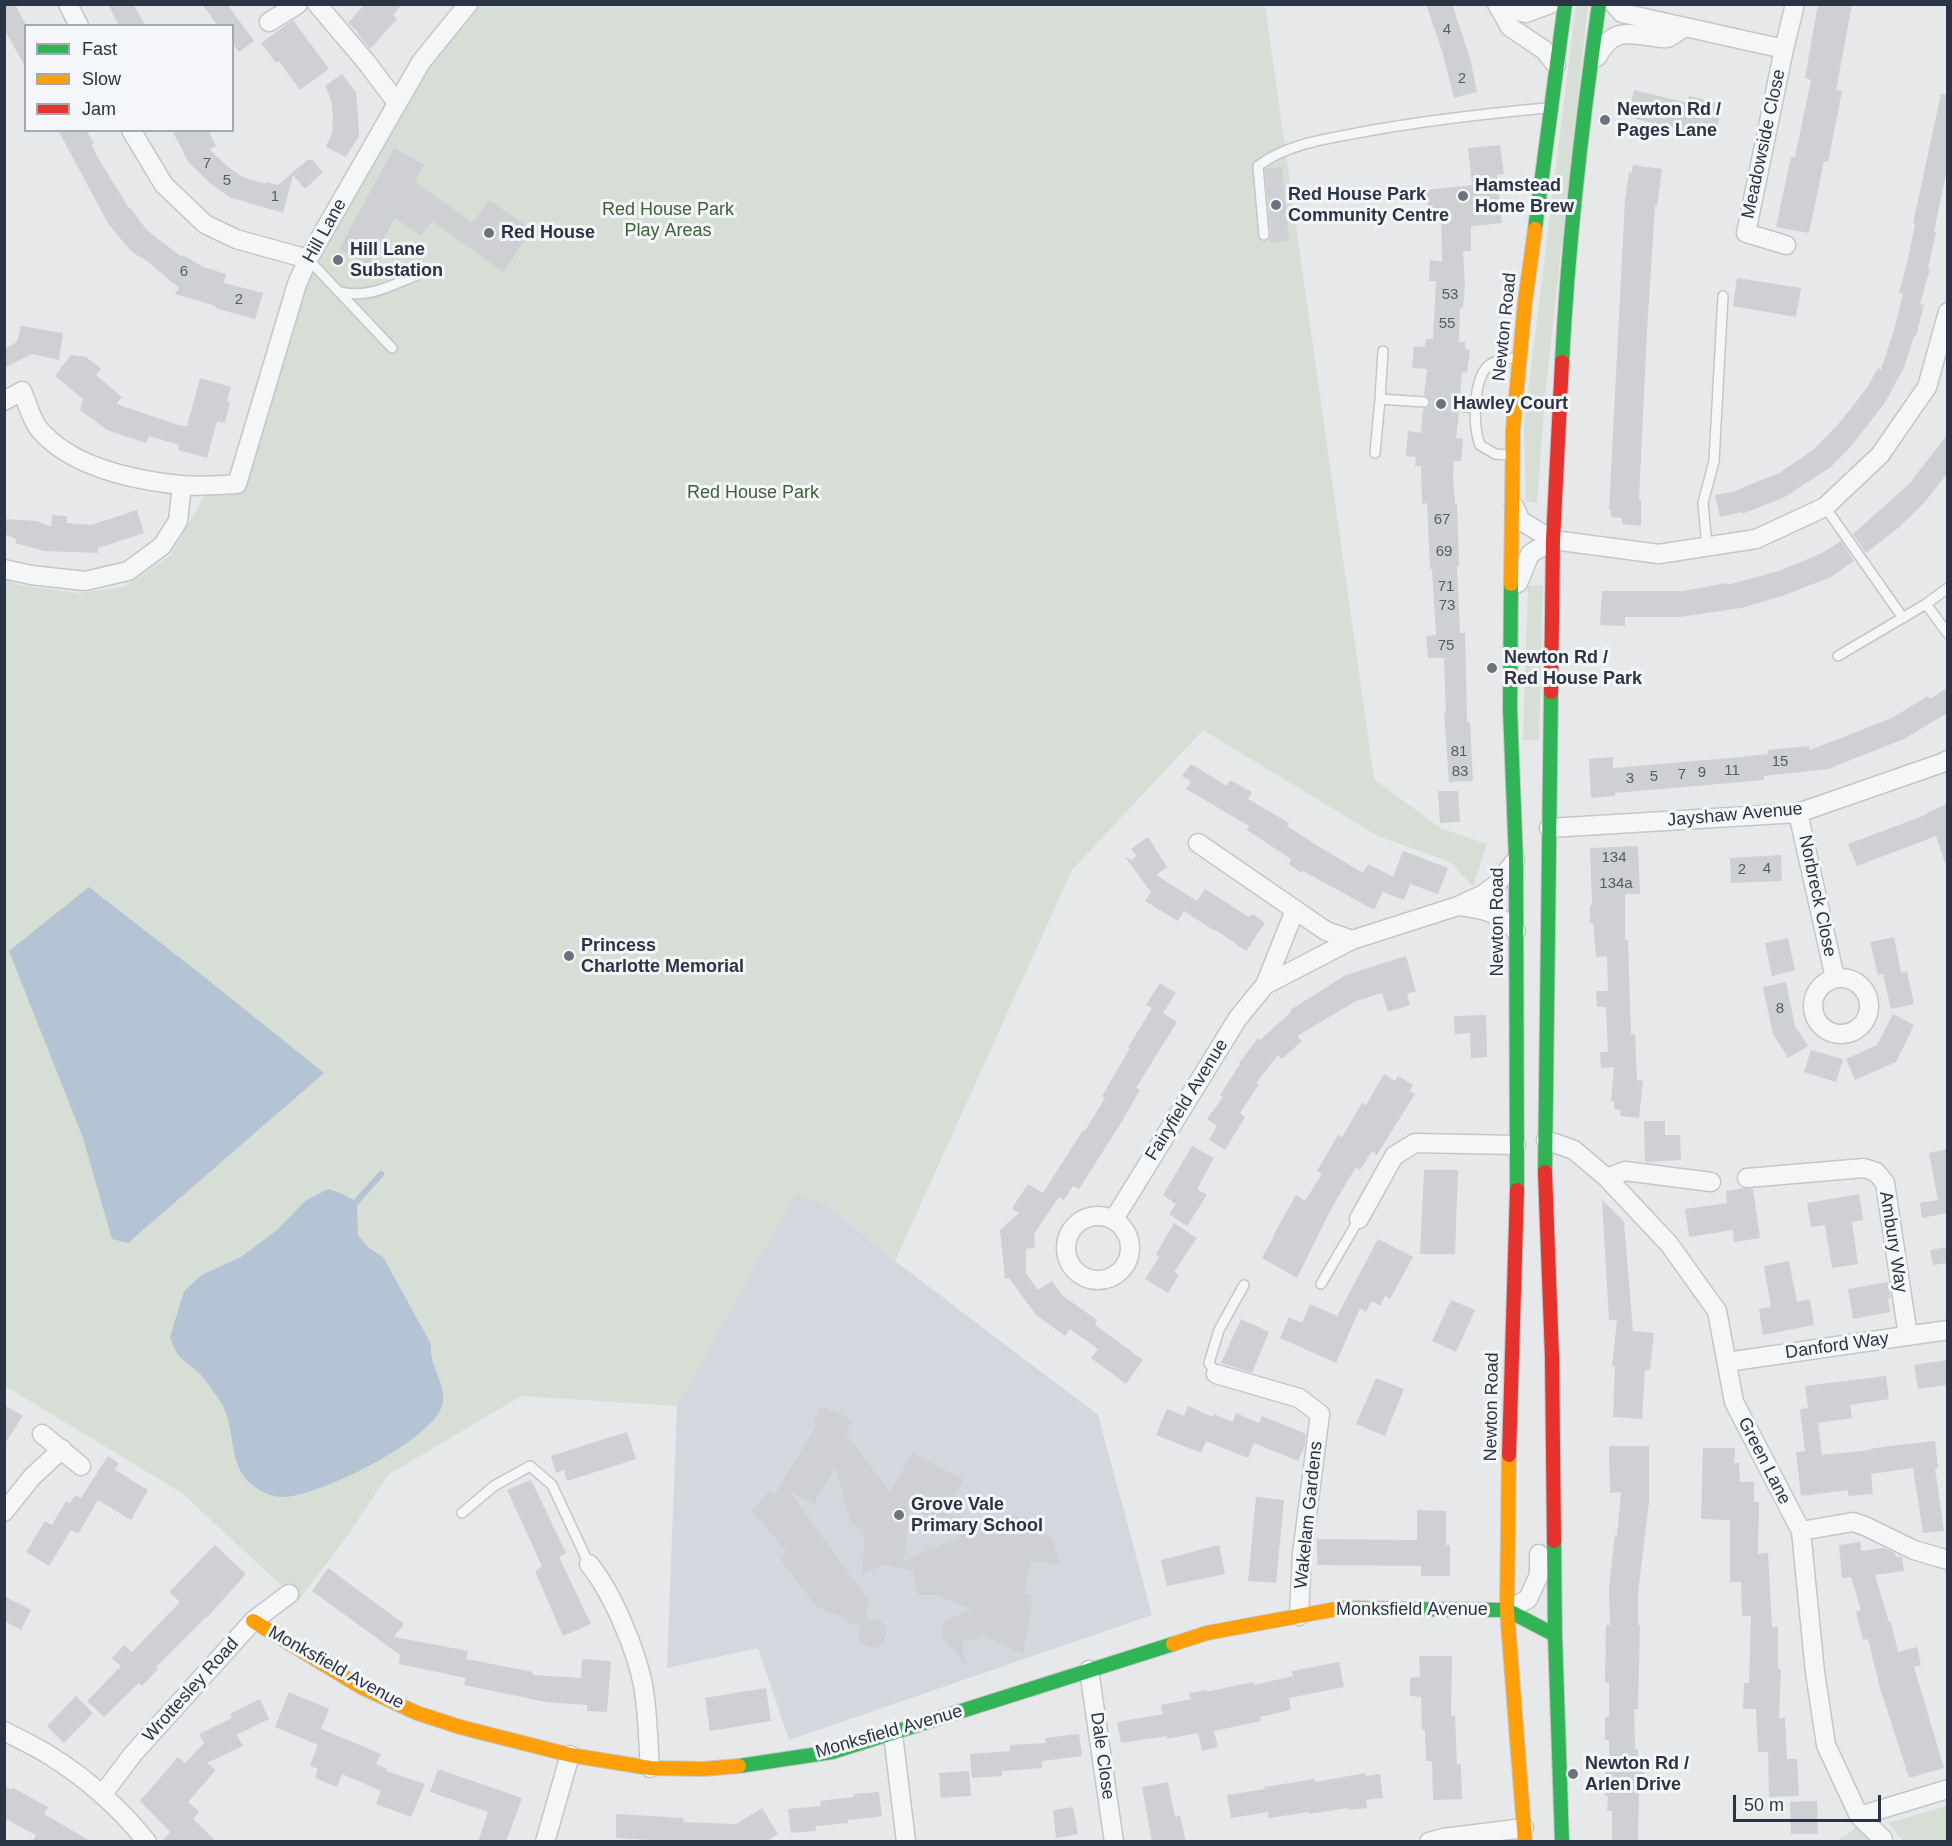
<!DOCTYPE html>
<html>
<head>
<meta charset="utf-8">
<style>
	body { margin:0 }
	#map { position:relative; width:1952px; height:1846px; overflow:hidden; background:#e6e8ea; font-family:Helvetica,sans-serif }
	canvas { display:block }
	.frame { position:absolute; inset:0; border:6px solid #2b3445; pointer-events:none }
	.legend { position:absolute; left:24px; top:24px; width:210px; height:108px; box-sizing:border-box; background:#f4f6f9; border:2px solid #a4a8b1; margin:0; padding:8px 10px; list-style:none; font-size:18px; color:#2b3445 }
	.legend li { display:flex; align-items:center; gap:12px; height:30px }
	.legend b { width:30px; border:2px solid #a4a8b1 }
	.scale { position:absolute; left:1733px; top:1795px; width:148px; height:27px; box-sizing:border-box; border:3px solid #2b3445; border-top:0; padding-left:8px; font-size:18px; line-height:21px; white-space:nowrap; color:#2b3445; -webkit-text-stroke:4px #f4f6f9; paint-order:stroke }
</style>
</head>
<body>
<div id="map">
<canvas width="1952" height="1846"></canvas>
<div class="frame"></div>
<ul class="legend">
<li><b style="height:8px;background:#30b455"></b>Fast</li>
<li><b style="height:8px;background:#ff9f0a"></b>Slow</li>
<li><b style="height:8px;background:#e5322d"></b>Jam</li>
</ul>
<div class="scale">50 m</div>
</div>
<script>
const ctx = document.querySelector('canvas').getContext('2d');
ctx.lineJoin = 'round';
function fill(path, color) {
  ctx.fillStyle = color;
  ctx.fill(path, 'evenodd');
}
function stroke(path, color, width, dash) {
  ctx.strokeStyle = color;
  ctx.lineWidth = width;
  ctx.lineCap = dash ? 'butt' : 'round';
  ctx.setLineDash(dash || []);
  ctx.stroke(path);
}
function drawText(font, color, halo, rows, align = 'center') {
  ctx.font = font + ' Helvetica,sans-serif';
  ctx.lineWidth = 6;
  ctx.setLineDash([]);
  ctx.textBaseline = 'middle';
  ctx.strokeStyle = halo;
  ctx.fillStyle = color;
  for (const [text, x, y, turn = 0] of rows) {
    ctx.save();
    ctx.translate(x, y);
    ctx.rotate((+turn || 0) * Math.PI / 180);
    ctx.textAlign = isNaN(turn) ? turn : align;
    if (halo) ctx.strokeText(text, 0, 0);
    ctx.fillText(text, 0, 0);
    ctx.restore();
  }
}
const built = new Path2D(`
	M795,1193l33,13 67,55 203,154 54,200 -363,125 -31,-92 -91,20 10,-262z`);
const green = new Path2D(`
	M480,5h785l109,774 66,49 47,16 -14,42 -23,-24 -72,-26 -175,-106 -131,140 -177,391 -67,-55 -33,-13 -118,213 -156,-10 -133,79 -43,64 -47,62 -116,-108 -177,-107v-807l14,6 60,8 45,-6 47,-32 36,-64 36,-3 66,-213 117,-209z
	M1576,5h12l-43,391 -8,107 -11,-2 -2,-76z
	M1543,585l-4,155h-16l5,-154z
	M1947,1806v35h-44l-15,-18z
	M1857,1826l13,15h-35l11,-5z`);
const water = new Path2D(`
	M89,887l118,92 117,94 -196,170 -16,-4 -29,-101 -74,-187z
	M328,1189c11,2 18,8 29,12l1,34 10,12 15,10 48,87c0,5 0,10 1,14 3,16 15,31 10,48 -11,35 -123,90 -158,91 -9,0 -19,-3 -26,-8 -33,-20 -20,-55 -36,-85 -6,-9 -14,-21 -21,-29 -7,-8 -18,-13 -24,-22 -3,-4 -5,-11 -7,-16l14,-46 18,-16 39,-18 36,-27 28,-29z`);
const stream = new Path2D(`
	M357,1201l24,-27`);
const building = new Path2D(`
	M4,4h11l11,21v43l-22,-39z
	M108,4h25l13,22h-27z
	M202,4h25l27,37 -15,11 -7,-9v-17h-14z
	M365,4h37l-9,11 4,4 -27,30 -13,-16 1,-1 -10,-9z
	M1426,4h26l18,54 7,34 -23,6 -12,-47z
	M1818,4h34l-16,86 6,1 -14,71 -4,-1 -15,72 -33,-6 15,-70h4l16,-77 -6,-2z
	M293,20l36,49 -29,21 -21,-29 -3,2 -15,-20z
	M342,74l14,18 2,22 1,22 -13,21 -20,-10 6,-14 1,-18 -2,-16 -6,-13z
	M1634,90l54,13 1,-7 34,8 -7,28 -30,-7 -2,6 -56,-14z
	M1941,94l6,1v74l-13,63h2l-8,36 2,1 -10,35 4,1 -8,31h-2l-10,32 -20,36 -32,41 -21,22 -48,31 -41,16v-2l-22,5 -5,-22 17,-3 47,-19 34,-23 23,-23 30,-38 12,-21 3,2 13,-40 9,-36 -4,-1 9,-34 7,-35 -2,-1z
	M58,130h28l8,13 -3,1 10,19 28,45h1l17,22 10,8 25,19 1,-2 20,12 23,7 -2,9 39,10 -8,26 -40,-11 1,-2 -41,-12 4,-6 -37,-31 -1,1 -11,-8 -21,-25z
	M172,130h36l8,16 -7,3 17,16 16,12 24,7 1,-2 11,3 29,-25h6l10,12 -18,17 -12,-14 -10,38 -54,-16 -18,-13 -22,-21z
	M1500,145l4,29 -7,1 5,48 -31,3v25h-8l2,34 -2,23 -3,-1 -1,35h6v7l5,1 -3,23 -5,-1 -2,27 -4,1 -4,5 1,4 6,4 -3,25 7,1 -2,22h-7l-1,16 2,27h2l2,62h-2l3,67h5l2,89h3l3,59 -24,1 -5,-69h2l-2,-55h-16l-2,-22 10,-1 -4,-66h-2l-3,-66 -5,1 -1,-38h-6l1,-9 -10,-1 2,-25 13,2 2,-24 6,-3 2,-4 -3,-5 -4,-2 3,-26 -15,-1 2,-22 11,1 1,-8h7l3,-58h-7l1,-21 12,2 -1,-54 -13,2 -2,-20 46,-5 -4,-37z
	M394,148l30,17 -9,17 58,41 16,-23 43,30 -29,42 -71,-51 -11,15 -26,-18 -26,47 -30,-16z
	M1633,165l29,4 -5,37h-2l-8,125 -8,168 2,1v26l-19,-2v-6l-11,-1v-6l-2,-1 16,-310 4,-28 3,1z
	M1282,167l7,74 -20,2 2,-9 -6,-65z
	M1737,278l64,10 -5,29 -63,-11z
	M21,326l42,7 -4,27 -27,-6 -28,14v-19l13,-7z
	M71,355l15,2 15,12 -5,6 26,22 -6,7 62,21 9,1 13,-48 31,9 -4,14 3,1 -5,21 -8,-2 -10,37 -29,-8 1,-5 -30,-9 -3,7 -39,-13 -27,-20 3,-11 -28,-23z
	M1947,435v39l-24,30 -25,24 -32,25 -13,-19 56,-50z
	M137,510l7,23 -46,15v5l-53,-2 -30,-8 1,-4 -12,-5v-15l32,2 15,6 1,-12 15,1v7l24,2z
	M1841,541l13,20 -23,16 -49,19 -41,12 -62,9h-54v9l-25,-1 2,-34h80l45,-8v2l52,-14 43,-18z
	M1947,688v25l-43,26 -76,30 -64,7v4l-149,13v3l-24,2 -2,-39 24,-2v11l128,-11 27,-3v-4l41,-4 1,4 82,-32 36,-22 2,3z
	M1191,764l36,22 3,-6 22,12 -4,7 41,24 -2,3 31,20 45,27 5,-9 25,13 10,-26 45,17 -10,26 -28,-10 -6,16 -21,-8 -9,18 -71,-39 -2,2 -12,-9 2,-5 -44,-29 2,-4 -63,-37 5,-7 -9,-6z
	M1438,791h20l2,31 -20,1z
	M1947,804v58l-2,1 -9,-27 -79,30 -9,-22 80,-30 -1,-1z
	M1148,837l19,30 -11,8 41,26 8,-12 44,28 4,-3 12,9 -19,28 -30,-21 -1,1 -31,-20 -6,10 -33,-20 6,-9 -26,-35 7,3 5,-4 -6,-7z
	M1638,846l2,48h-15v46h3l3,94h4l2,46 6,1 -4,37 -19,-2 1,-6 -7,-1v-8h-3l3,-34 -13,1 -1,-16h8l-2,-45h-9l-1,-16h12l-1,-35 -11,1 -3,-34h-3v-18h2l-2,-57z
	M1781,855l1,26 -51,2 -1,-25z
	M1894,937l7,36 6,-2 7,33 -23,5 -8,-35 -5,1 -8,-33z
	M1788,938l7,32 -23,6 -7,-33z
	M1406,956l10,35 -9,3 3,11 -22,7 -6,-19 -26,8 -59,35 5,5 -20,18 -4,-4 -22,28 3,1 -19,29 5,4 -20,33 -16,-10 8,-14 -10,-7 16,-22 -3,-2 20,-31 -1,-1 19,-25 2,2 31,-28 -1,-2 56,-35z
	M1786,982l9,44 13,20 -20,12 -15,-24 -10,-47z
	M1160,983l16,10 -13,20 14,9 -41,66 4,2 -21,36 -40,63 -6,-3 -9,14 -5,-3 -25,37 1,13 -9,2v24l12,17 14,-9 11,15 34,24 -2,5 48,35 -17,24 -35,-26 7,-9 -28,-20 -5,7 -29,-21 -27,-37 -4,1 -5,-49 19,-17 -7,-5 16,-24 15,9 40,-63 2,1 20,-33 -3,-2 28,-48 -2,-1 24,-39 -6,-3z
	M1893,1014l21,11 -18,37 -41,18 -9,-21 31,-14z
	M1486,1015l1,42 -16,1 -1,-25 -15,1 -1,-18z
	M1811,1050l32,9 -7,23 -32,-10z
	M1384,1074l11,7 3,-5 15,9 -3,6 5,3 -38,61 -5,-4 -12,19 -4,-3 -26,44 -33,67 -35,-20 12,-22h-1l23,-41 9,6 17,-27 -5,-3 21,-36 4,2 20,-34 4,2z
	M1644,1121h21v14h15l1,25 -36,2z
	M1192,1146l22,12 -17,31 10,6 -20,31 -18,-12 7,-10 -13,-9z
	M1947,1149v64l-25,5 -2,-15 18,-3 -9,-47z
	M1424,1170h34l-3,84h-35z
	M1743,1188l10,1 7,49 -26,4 -1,-12 -44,7 -4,-28 42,-6 -1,-12z
	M1859,1194l4,26 -11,2 6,42 -26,4 -7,-43 -14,2 -4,-24z
	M1602,1200l22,22 9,109 21,2 -4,37h-5l-3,49 -29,-2 2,-51h-3l5,-46h-8z
	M1174,1223l23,15 -23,34 5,3 -11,18 -23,-14 14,-22 -3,-3z
	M1378,1239l35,18 -23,42 -5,-3 -5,10 -8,-5 -6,11 -6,-4 -24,55 -56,-25 9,-21 13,6 8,-19 27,12z
	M1947,1247v16l-14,2 -3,-15z
	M1789,1261l8,41 13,-3 4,26 -51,10 -4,-26 12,-2 -7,-41z
	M1888,1282l3,16h-3l2,14 -37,7 -5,-30z
	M1451,1300l24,10 -19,42 -24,-11z
	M1241,1319l28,13 -17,41 -31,-10z
	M1947,1360v25l-29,4 -4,-24z
	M1886,1376l3,23 -39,6 2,13 -34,5 4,32 49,-5 -1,-1 27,-4 38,-4 3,27h-3l9,63 -21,2 -10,-65 -42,6 2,20 -25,2v-6l-47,6 -5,-44 9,-1 -5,-42 8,-1 -3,-22z
	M1376,1378l28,11 -19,47 -29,-12z
	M4,1405l19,11 -19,29z
	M821,1406l31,14 -6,14 44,58 23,-39 50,27 -19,34 61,9 3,-8 33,4 -2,17 12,2 9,27 -29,-4 -7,32 9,3 -10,58 -39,-18 -22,6 3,23 -23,-30 1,-13 28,-13 -34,-14h-19l-5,-25 -29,-5 -22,8 3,-30 -2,-13 -12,-7 -16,-56 -21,37 -25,-13 72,99 -1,1 8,8 -2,20 15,2 6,8 -3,12 -8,7 -11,-2 -7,-9 3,-11 -13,-4v-3l-32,-13 -35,-46 5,-8 -34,-42 17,-19 5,5 43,-71 -4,-2zM909,1506l10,6 42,24 -57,25z
	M1188,1406l25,11 1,-3 19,8 3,-9 23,10 3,-7 44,18 -1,11 -7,16 -44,-18 -6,15 -42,-17 -5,12 -45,-18 11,-26 17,7z
	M627,1432l9,27 -69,22 -3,-11 -8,3 -5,-17z
	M1609,1446h40v56l-11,91v32h2l-2,84h-4l1,40h3v9h6v28l-5,-1 -1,57h-26v-31h-5l1,-15h-3v-24h5l-1,-32h-4v-23h4v-35h-4l1,-57h4l-1,-39 6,-51 2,1 4,-44 -11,1z
	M1703,1448h32l-1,15h5l1,19h14v20h5l-1,52 10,-1 4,74h6v42h3l-2,49h6l2,41h10l2,37 -30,1 -1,-45h-10l-2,-43h-13l1,-26h5l2,-67h-9l-1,-34h-11v-62l-29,-1z
	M108,1456l11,7 -4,7 33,20 -17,30 -33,-20 -20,34 -7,-4 -22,36 -23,-14 19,-31 7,4 14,-24 4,2 5,-8 6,3z
	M531,1480l35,73 -7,4 32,67 -28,12 -28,-65 7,-5 -35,-76z
	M1256,1497l28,3 -8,83 -28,-2z
	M1417,1510l29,1v34h4v31h-29v-10l-104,-1v-26l100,1z
	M1860,1542l1,9 23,-3 11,5v3l7,1 2,14 -29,4 14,47h2l7,30 19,-5 4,18 -7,2 30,101 -35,10 -29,-90 -12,-49 -5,1 -7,-28 5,-2 -10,-33 -9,1 -3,-33z
	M215,1545l31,29 -39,44 -1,-1 -50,50 2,2 -16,17 -3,-3 -35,34 -17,-16 34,-35 -9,-8 12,-13 8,7 48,-50 -11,-10z
	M1219,1545l6,29 -58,12 -6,-26z
	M328,1568l76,56 -10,13 74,14 -2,8 67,13 -1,3 49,3 1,-19 29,2 -4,51 -20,-1v-6l-41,-3 -82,-17 2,-7 -67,-14 1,-9 -88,-64z
	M4,1596l27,14 -10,20 -17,-9z
	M1419,1656h33l-1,60h4l2,48h4l1,35 -29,1 -1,-39h-6l-1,-31h-3l-1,-33 -11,-1v-18l10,-1z
	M1339,1662l5,25 -55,11 2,12 -31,7 1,4 -47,10 4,16 -16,4 -4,-18 -31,6v-3l-46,7 -4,-21 46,-8 -2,-9 30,-6 -2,-6 17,-3v2l47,-10 1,3 39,-9 -1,-5z
	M766,1688l5,33 -61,10 -5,-33z
	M289,1692l40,17 -8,20 60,25 -5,10 11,5 -1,2 39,13 -14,33 -35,-13 5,-13 -39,-17 -5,13 -22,-9 3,-9 -8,-3 8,-21 -43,-18z
	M76,1696l17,17 -29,30 -17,-17z
	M260,1699l9,20 -32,16 6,11 -36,17 9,7 -28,32 11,10 -6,7 24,23h-55l8,-10 -30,-31 38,-44 7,6 19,-20 -5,-9 33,-16 -2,-4z
	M1079,1734l3,22 -40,5v7l-40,3v5l-30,2 -2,-24 40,-3v-6l36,-2 -1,-5z
	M438,1769l84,29 -16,44h-28l10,-30 -58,-20z
	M969,1771l2,25 -30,2 -2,-25z
	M1366,1773v3l14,-2 3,24 -17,2 1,8 -18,2 -1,-2 -39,6v-2l-40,6 -1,-6 -37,6 -4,-23 38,-6 -1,-2 51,-8v3z
	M1168,1782l7,35 5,-1 6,26h-34l-10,-55z
	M4,1786l7,4 2,-2 35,19 -4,7 48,28h-60l4,-7 -32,-17z
	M879,1792l3,24 -34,4v3l-32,3v5l-25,2 -3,-24 33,-3 -1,-5 34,-4v-3z
	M1817,1801l1,33h-27l-1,-32z
	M1073,1807l5,27 -22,4 -3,-28z
	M762,1808l16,26 -13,8h-80l-69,-4v-24l68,4 -1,4 53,2z`);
const lane = new Path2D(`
	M1264,235l-6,-69c27,-21 66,-27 99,-33 63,-12 125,-19 189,-25
	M308,259l84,89
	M341,292c27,7 51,-7 76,-17
	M1380,399l3,-48
	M1459,406l17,2
	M1375,453l5,-54 44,3
	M1507,455l-12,-1 -15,-9c-7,-18 -7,-63 7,-78 7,-7 18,-8 27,-9
	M1825,507l78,111
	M1707,547l-4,-44 11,-42 9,-165
	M1926,604l22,30
	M1838,656l88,-52 22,-16
	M1321,1284l38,-65
	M1216,1374l-7,-11 10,-33 25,-45
	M462,1513l32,-27 36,-20 22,19 37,79`);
const street = new Path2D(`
	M68,4l11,22
	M317,4l50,59 30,40
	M1497,4l13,23 34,23 12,15
	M1614,4l8,9 162,36
	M1499,7l27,6 24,-9
	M269,22l29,-18
	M1597,57c14,-25 24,-25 51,-21 6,1 13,3 19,2 6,-2 11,-7 16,-10
	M131,130l33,55 41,39 31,15 72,20
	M1786,245l-40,-12 38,-184 11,-45
	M4,401l18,-10c5,11 9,28 17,38 32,38 94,51 142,56 18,2 38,0 56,-1l60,-200 11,-25 113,-197 47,-58
	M1514,506l7,15 32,19 106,14 97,-15 69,-32 55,-52 47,-68 21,-75
	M4,569l27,6 54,6 43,-10 34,-25 16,-25 4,-36
	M1518,583l12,-29 23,-14
	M1798,813l37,165
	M1549,828l249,-15 144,-50 6,-3
	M1198,843l128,88 26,9
	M1459,906c28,4 36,5 57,25
	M1813 1006a28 28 0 1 1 56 0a28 28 0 1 1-56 0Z
	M1265,985l87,-45 106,-34 26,-12 13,-10 18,-23
	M1546,1140l28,10 33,28 62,66 48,67 17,91 67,129 14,141 11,73 33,71 24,23
	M1607,1178l18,-7 86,11
	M1747,1178l117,-10 12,4 9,11 23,153
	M1066 1248a32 32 0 1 1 64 0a32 32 0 1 1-64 0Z
	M1114,1219l124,-201 27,-33 30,-75
	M1359,1219l35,-63 21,-13 101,2
	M1727,1362l221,-32
	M1216,1374l83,24 21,16 -18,140 -3,62
	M42,1434l39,32
	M4,1512l28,-35 30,-28
	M1801,1531l52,-9 12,4 49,24 34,10
	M589,1564c23,28 47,85 54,121 5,28 5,56 7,83
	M1507,1610l21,-11 11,-24v-21
	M1089,1670l25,172
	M4,1731c15,8 31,15 45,24 37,23 71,53 98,87
	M893,1734l13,108
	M102,1795l31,-41 120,-133 36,-27
	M1859,1816l89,-27
	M545,1842l25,-87
	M1429,1842l14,-4 81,-10`);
const fast = new Path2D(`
	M1535,229l30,-225
	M1562,362c6,-119 20,-240 37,-358
	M1511,584l-1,125 6,151 1,330
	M1545,1172l6,-480
	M1554,1541l1,94 7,207
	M1403,1609l104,1 48,25
	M739,1766l93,-14 341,-108`);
const slow = new Path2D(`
	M1511,584l2,-155 12,-127 10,-73
	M1509,1455l-2,155 18,232
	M253,1621l108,66 56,26 43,14 110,28 80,13 53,1 36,-3
	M1173,1644l34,-11 135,-25 61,1`);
const jam = new Path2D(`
	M1551,692l2,-152 9,-178
	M1545,1172l7,185 2,184
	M1509,1455l8,-265`);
const markers = [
	[1605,120,6,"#6c737f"],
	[1463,196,6,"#6c737f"],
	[1276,205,6,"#6c737f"],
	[489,233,6,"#6c737f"],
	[338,260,6,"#6c737f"],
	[1441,404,6,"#6c737f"],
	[1492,668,6,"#6c737f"],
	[569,956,6,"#6c737f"],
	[899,1515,6,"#6c737f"],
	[1573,1774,6,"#6c737f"]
];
const numberNames = [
	["4",1447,30],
	["2",1462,79],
	["7",207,164],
	["5",227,181],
	["1",275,197],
	["6",184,272],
	["53",1450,295],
	["2",239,300],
	["55",1447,324],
	["67",1442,520],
	["69",1444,552],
	["71",1446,587],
	["73",1447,606],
	["75",1446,646],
	["81",1459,752],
	["15",1780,762],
	["11",1732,771],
	["83",1460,772],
	["9",1702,773],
	["7",1682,775],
	["5",1654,777],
	["3",1630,779],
	["134",1614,858],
	["4",1767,869],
	["2",1742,870],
	["134a",1616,884],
	["8",1780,1009]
];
const poiNames = [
	["Newton Rd /",1617,110],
	["Pages Lane",1617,131],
	["Hamstead",1475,186],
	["Home Brew",1475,207],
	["Red House Park",1288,195],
	["Community Centre",1288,216],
	["Red House",501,233],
	["Hill Lane",350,250],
	["Substation",350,271],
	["Hawley Court",1453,404],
	["Newton Rd /",1504,658],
	["Red House Park",1504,679],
	["Princess",581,946],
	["Charlotte Memorial",581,967],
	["Grove Vale",911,1505],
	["Primary School",911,1526],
	["Newton Rd /",1585,1764],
	["Arlen Drive",1585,1785]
];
const streetNames = [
	["Meadowside Close",1764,144,-78],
	["Hill Lane",325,231,-61],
	["Newton Road",1505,327,-84],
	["Jayshaw Avenue",1735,815,-5],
	["Norbreck Close",1817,896,78],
	["Newton Road",1498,922,-90],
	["Fairyfield Avenue",1187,1100,-58],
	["Ambury Way",1893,1242,81],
	["Danford Way",1837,1346,-8],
	["Newton Road",1492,1407,-89],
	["Green Lane",1764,1461,63],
	["Wakelam Gardens",1309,1515,-84],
	["Monksfield Avenue",1412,1610],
	["Monksfield Avenue",336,1668,29],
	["Wrottesley Road",191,1690,-48],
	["Monksfield Avenue",889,1732,-16],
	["Dale Close",1102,1756,82]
];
const parkNames = [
	["Red House Park",668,210],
	["Play Areas",668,231],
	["Red House Park",753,493]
];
fill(built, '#d4d7dd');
fill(green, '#d6ded6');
fill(water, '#b4c4d5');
stroke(stream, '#b4c4d5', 6);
fill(building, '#ced0d3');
stroke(lane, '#c4c6c8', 12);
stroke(street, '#c4c6c8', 21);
stroke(fast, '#c4c6c8', 16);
stroke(slow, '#c4c6c8', 16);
stroke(jam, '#c4c6c8', 16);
stroke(lane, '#f5f6f7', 9);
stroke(street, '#f5f6f7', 18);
stroke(fast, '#30b455', 14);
stroke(slow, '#ff9f0a', 14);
stroke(jam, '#e5322d', 14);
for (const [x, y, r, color] of markers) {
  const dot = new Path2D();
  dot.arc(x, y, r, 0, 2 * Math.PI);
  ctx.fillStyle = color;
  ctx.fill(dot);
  stroke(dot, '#f4f6f9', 2);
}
drawText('15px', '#545c69', null, numberNames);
drawText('bold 18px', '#2b3445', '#f4f6f9', poiNames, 'left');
drawText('18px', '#2b3445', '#f4f6f9', streetNames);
drawText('18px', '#3f6138', '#f4f6f9', parkNames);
</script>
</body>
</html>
